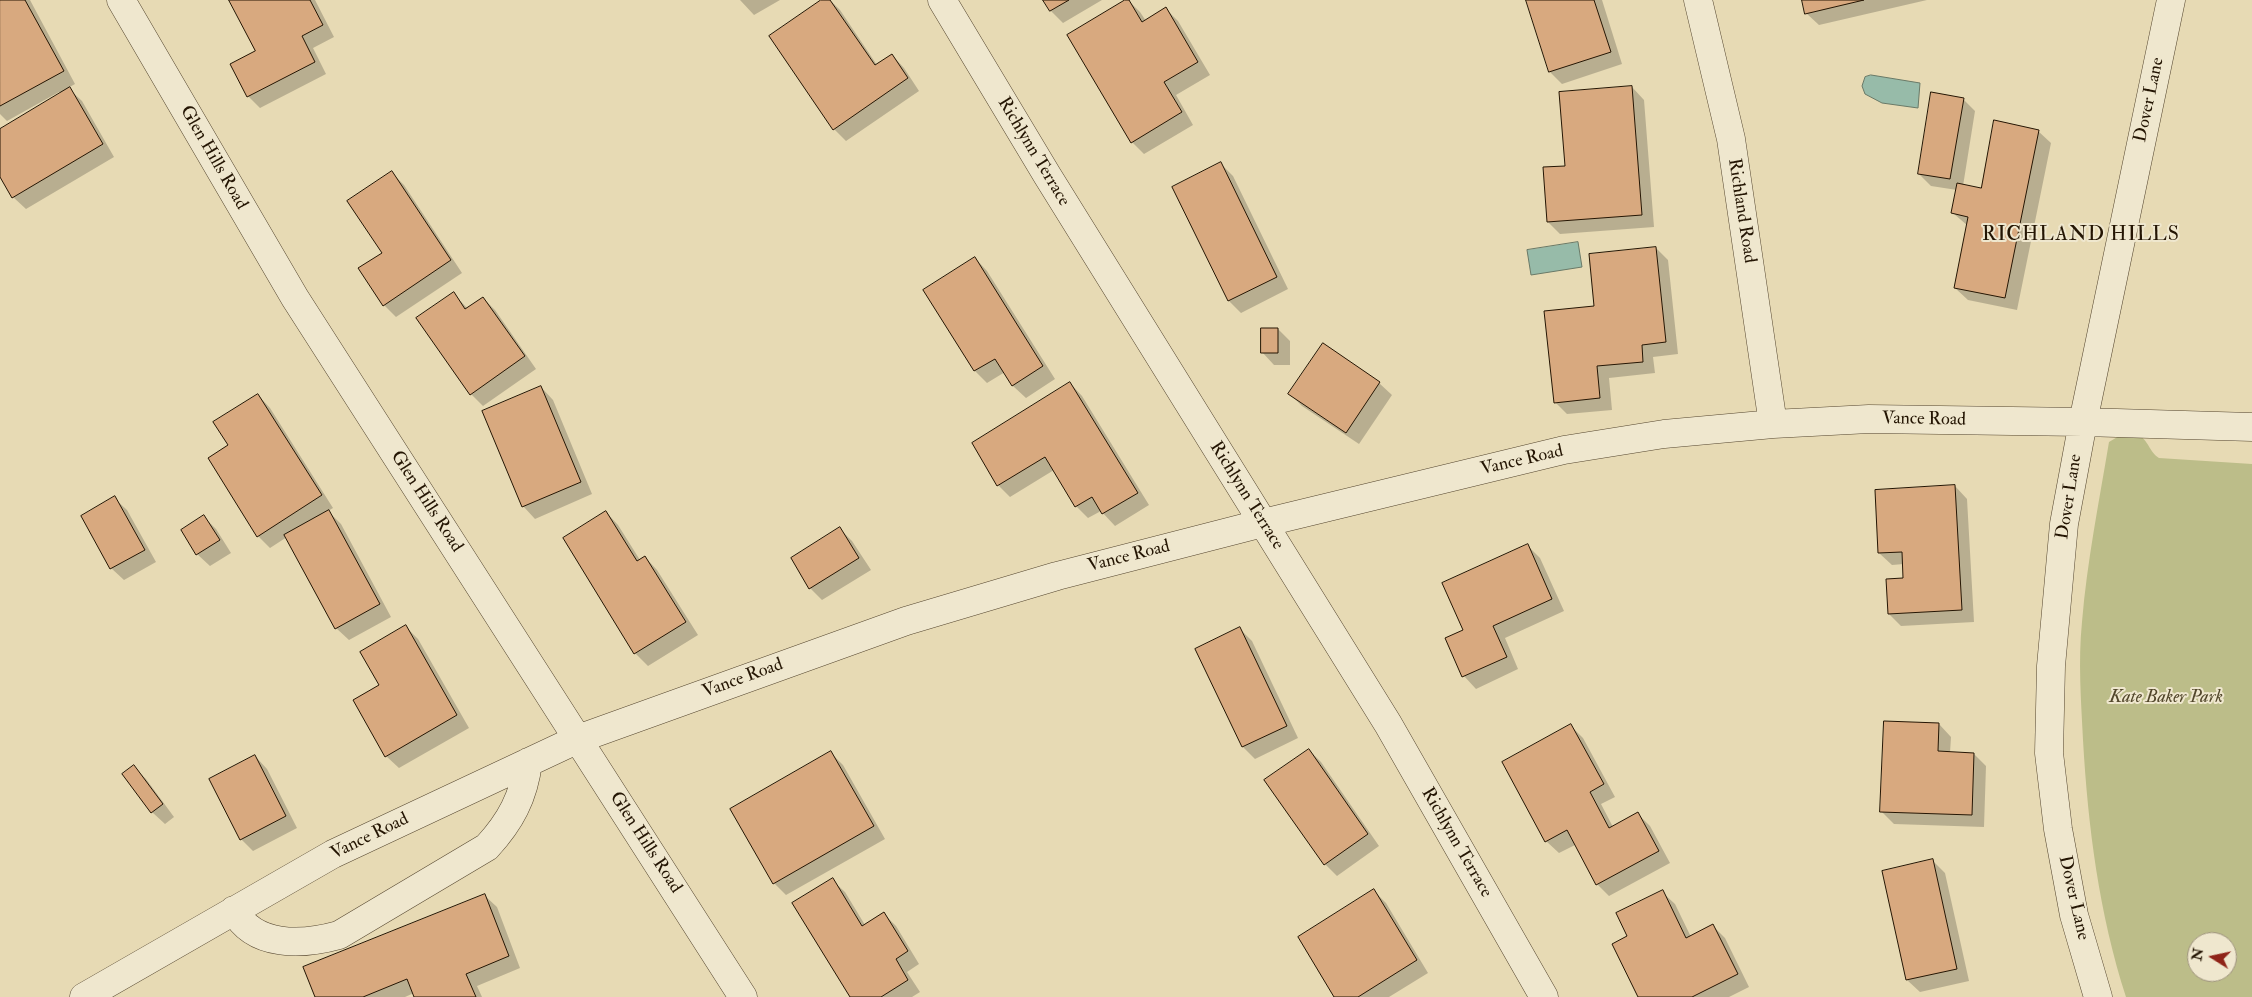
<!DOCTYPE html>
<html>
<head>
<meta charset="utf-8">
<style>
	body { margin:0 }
	#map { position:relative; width:2252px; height:997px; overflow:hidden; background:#e7dab4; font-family:"IM FELL Double Pica",serif }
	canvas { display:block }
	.north { position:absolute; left:2187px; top:932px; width:50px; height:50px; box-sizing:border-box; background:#efe7ce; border:1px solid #9e937d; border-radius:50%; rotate:280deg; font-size:14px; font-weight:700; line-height:20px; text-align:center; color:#241503 }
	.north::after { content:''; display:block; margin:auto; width:18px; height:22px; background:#8f2418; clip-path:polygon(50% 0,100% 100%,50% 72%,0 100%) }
</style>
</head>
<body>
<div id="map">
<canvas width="2252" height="997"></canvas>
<div class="north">N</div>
</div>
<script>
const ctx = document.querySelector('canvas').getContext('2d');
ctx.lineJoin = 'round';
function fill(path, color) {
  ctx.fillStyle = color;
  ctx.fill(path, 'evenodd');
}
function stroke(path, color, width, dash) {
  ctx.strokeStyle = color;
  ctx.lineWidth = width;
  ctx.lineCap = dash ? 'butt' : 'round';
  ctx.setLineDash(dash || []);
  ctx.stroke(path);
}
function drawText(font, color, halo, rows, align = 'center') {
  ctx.font = font + ' "IM FELL Double Pica",serif';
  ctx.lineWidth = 4;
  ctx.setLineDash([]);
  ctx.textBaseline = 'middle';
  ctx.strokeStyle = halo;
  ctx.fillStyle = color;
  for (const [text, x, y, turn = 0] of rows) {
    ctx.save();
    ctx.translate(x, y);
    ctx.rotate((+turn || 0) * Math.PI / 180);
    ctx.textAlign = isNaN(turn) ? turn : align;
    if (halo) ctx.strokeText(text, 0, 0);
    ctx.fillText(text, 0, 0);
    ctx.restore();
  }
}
const green = new Path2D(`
	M2137,434c12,6 12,18 22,24l93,6v533h-126c-27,-84 -38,-170 -43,-257 -2,-39 -5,-79 -1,-118 5,-60 17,-120 27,-180l10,-6zM2197,942h30v30h-30z`);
const water = new Path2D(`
	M1871,75l49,8 -2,25 -36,-5 -17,-9 -3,-8 3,-9z
	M1578,242l4,25 -51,8 -4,-25z`);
const shadow = new Path2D(`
	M0,0h30l45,84 -7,4 14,13 32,56 -88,52 -13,-12 -13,-22v-45l61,-36 -2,-2 -52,29 -7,-7z
	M230,0h85l19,37 -21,11 13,26 -66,34 -12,-12 9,-45z
	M740,0h40l-26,15z
	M824,0h6l10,10 37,55 15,-10 12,13 15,23 -73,50 -12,-12z
	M1045,0h57l-39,23 -12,-12z
	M1128,0l12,12 6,9 20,-12 12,12 32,54 -34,20 17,30 -49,29 -12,-12z
	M1527,0h75l20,64 -60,20 -12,-12z
	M1803,0h124l-108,25 -13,-12z
	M1632,87l12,13 10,127 -94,7 -12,-12 18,-55z
	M1963,99l12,12 -12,75 19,3 56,-58 13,12 -34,167 -49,-10 -13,-12 13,-62 -15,-13 4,-23 -26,-4 -12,-12z
	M1221,164l12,12 55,113 -47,24 -12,-12z
	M392,173l12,12 58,88 -66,44 -12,-12 -1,-52z
	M1656,248l12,12 10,94 -25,3 2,16 -46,5 3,32 -45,4 -12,-12 41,-95z
	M975,258l12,13 68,108 -29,19 -13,-12 -8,-14 -18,11 -12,-12 -51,-81z
	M453,293l15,16 15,-11 12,12 41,59 -53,37 -12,-12z
	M1278,329l12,12v24h-16l-12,-13z
	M1323,344l56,39 13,12 -33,49 -57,-38 -12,-12z
	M1070,383l12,13 67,109 -34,21 -14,-15 -13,7 -12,-12 -22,-36 -44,27 -12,-12z
	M541,387l12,13 39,94 -57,25 -12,-13z
	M258,395l12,13 63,100 -5,3 13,13 50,93 -42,23 -13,-12 -49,-91 -17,11 -12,-12 -28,-91z
	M1955,486l12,13 7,123 -73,4 -12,-12 15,-35v-15l-12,1 -13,-12z
	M114,498l13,12 29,52 -32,18 -13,-12z
	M606,512l12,13 22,35 5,-3 12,13 41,65 -50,31 -13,-13 -71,-114z
	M204,517l12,12 15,24 -21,13 -13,-12z
	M840,529l12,12 19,29 -49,30 -12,-12 -18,-29z
	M1527,545l13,13 24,53 -59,27 13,31 -42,20 -12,-13 -18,-37 18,-8z
	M406,627l12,12 51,89 -70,40 -13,-12 -6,-71z
	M1240,629l12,12 46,97 -43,21 -12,-12 -46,-97z
	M1939,724l12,13 -1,16 24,1 12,12 -2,61 -90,-3 -12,-12z
	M1571,726l12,12 32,59 -14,7 12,23 25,-13 12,12 20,37 -61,33 -12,-12 -22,-39 -16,8 -13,-12z
	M1309,750l12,12 58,84 -42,30 -12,-12z
	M831,753l12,12 42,74 -99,56 -12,-12z
	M255,756l12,13 30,59 -44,23 -12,-12z
	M134,767l12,12 28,38 -9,7 -13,-12 -28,-38z
	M1932,860l13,13 24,108 -49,11 -13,-12 -24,-108z
	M832,880l13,12 20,33 19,-11 12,12 23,38 -12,8 13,20 -8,5h-61z
	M1374,891l12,12 42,70 -39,24h-53z
	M1662,892l13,12 16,33 22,-11 12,12 24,49 -20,10h-90l-10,-60z
	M484,895l13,12 23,61 -43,18 5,11h-66l-2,-4 -9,4h-89z`);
const building = new Path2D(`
	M0,0h25l39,71 -64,35z
	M229,0h81l13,25 -21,11 13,26 -68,35 -17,-33 25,-13z
	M821,0h9l45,65 17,-11 16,24 -75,52 -64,-94z
	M1043,0h26l-19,11z
	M1125,0h4l13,22 24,-15 32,55 -34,20 18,30 -51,31 -64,-108z
	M1526,0h68l17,52 -62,20z
	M1802,0h62l-59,14z
	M1632,86l10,129 -95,7 -4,-55 22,-1 -6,-74z
	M70,87l33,57 -91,54 -12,-21v-48z
	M1931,92l33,6 -14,81 -32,-5z
	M1994,120l45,10 -34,168 -51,-10 14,-71 -17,-4 6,-30 24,5z
	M1221,162l56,115 -49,24 -56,-114z
	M392,171l59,89 -68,46 -25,-38 24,-15 -35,-52z
	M1656,247l10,95 -24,3 1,17 -46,4 3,32 -46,5 -10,-92 50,-5 -5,-52z
	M975,257l68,109 -31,20 -17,-27 -21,12 -51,-81z
	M454,292l11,17 18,-12 42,59 -55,39 -54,-77z
	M1261,328h17v25h-17z
	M1323,343l57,39 -34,51 -58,-39z
	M1070,382l68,111 -36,21 -10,-17 -17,10 -30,-50 -48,29 -25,-43z
	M541,386l40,96 -59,25 -40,-96z
	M258,394l64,101 -65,42 -49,-79 20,-13 -15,-23z
	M1955,485l7,125 -74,4 -2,-35 17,-1 -1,-26 -24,1 -3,-63z
	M115,496l30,54 -35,19 -29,-53z
	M329,510l51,94 -45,25 -51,-94z
	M606,511l31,50 8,-5 41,66 -52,32 -71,-116z
	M204,515l16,25 -24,15 -15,-25z
	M840,527l19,31 -50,31 -18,-31z
	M1528,544l24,55 -59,27 14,31 -45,20 -17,-39 18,-8 -21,-47z
	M406,625l51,90 -72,42 -32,-57 26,-15 -19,-33z
	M1240,627l47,99 -45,21 -47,-98z
	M1884,721l55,2 -1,28 36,2 -2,62 -92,-3z
	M1571,724l33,60 -14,8 19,36 29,-16 21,39 -63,34 -29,-55 -22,12 -43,-80z
	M1309,749l59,85 -44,31 -60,-85z
	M831,751l43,75 -101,58 -43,-75z
	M255,755l31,61 -46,24 -31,-61z
	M134,765l29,39 -12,9 -29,-39z
	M1933,859l24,110 -51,11 -24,-109z
	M833,878l29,48 22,-14 24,39 -12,8 12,21 -27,17h-31l-58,-94z
	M1374,889l43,71 -59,37h-24l-36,-60z
	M1663,890l23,48 27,-14 25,50 -46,23h-54l-26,-53 15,-8 -11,-23z
	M485,894l24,62 -43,18 10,23h-62l-7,-18 -44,18h-48l-12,-30z`);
const minor = new Path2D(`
	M121,0l174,298 448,699
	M942,0l105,175 341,549 156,273
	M1698,0l33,139 42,285
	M234,910c20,38 69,35 105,25l148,-88c23,-25 37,-50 41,-85
	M84,997l249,-143 245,-115 328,-118 151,-45 206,-53 301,-73 100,-16 109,-10 96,-5 214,3 169,5
	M2098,997l-24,-82 -16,-86 -9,-76 2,-87 13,-142 19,-102 88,-422`);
const streetNames = [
	["Dover Lane",2150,100,-78],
	["Richlynn Terrace",1033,152,59],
	["Glen Hills Road",213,158,60],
	["Richland Road",1741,211,81],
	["Vance Road",1924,420,1],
	["Vance Road",1522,461,-13],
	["Richlynn Terrace",1246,496,58],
	["Dover Lane",2070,497,-81],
	["Glen Hills Road",426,502,57],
	["Vance Road",1129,557,-14],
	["Vance Road",743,679,-20],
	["Vance Road",370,837,-26],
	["Glen Hills Road",645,843,57],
	["Richlynn Terrace",1456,843,60],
	["Dover Lane",2073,898,77]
];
const parkNames = [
	["Kate Baker Park",2166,698]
];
const quarterNames = [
	["RICHLAND HILLS",2081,236]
];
fill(green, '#bcbd89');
fill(water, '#97bba9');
stroke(water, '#697967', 1);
fill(shadow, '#0003');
fill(building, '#d8a97f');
stroke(building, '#241503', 1);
stroke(minor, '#55462f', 29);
stroke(minor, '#efe7ce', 28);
drawText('18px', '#241503', '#efe7ce', streetNames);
drawText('italic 18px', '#52472b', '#efe7ce', parkNames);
ctx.letterSpacing = '1px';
drawText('20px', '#241503', '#efe7ce', quarterNames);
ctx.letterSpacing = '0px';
</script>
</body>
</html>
